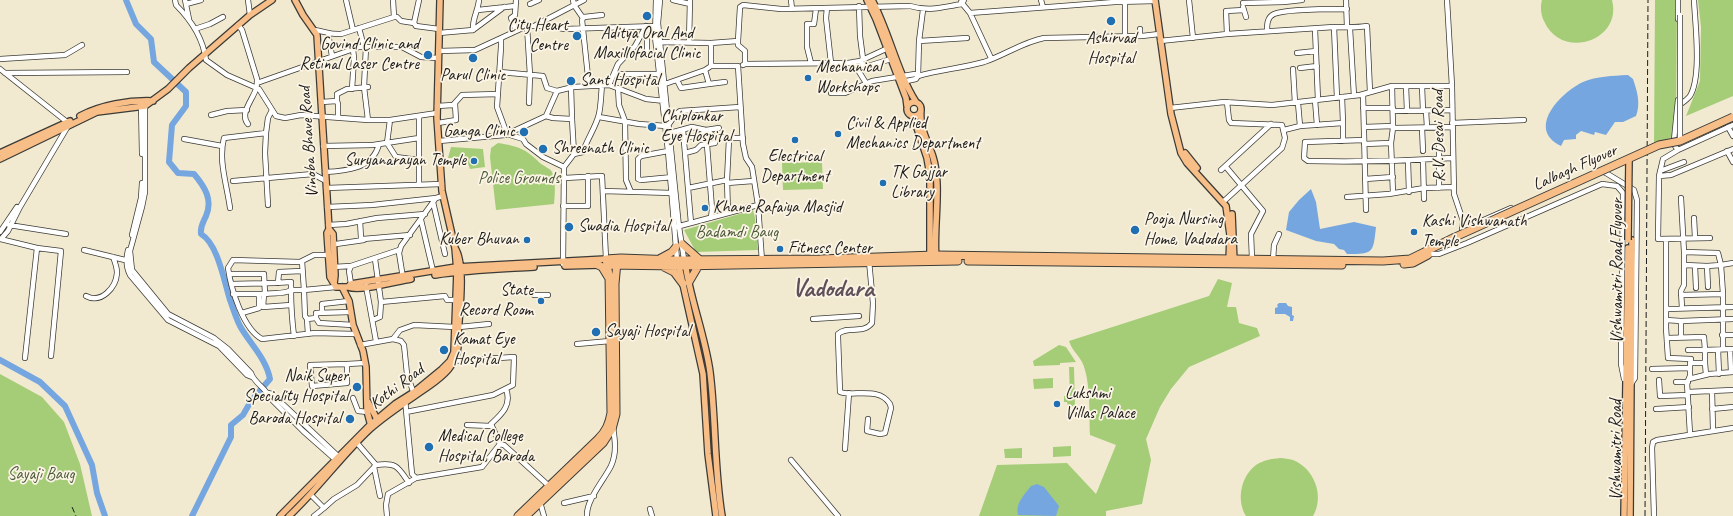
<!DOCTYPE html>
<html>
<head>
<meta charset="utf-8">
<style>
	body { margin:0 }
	canvas { display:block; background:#f1ead0 }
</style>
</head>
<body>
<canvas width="1733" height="516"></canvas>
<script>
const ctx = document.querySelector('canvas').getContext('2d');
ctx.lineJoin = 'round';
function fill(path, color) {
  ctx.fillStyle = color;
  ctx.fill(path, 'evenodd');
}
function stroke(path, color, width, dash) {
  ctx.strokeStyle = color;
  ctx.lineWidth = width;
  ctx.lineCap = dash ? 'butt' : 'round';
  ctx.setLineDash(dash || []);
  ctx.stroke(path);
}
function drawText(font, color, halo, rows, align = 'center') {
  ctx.font = font + ' Caveat,sans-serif';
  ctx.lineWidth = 3.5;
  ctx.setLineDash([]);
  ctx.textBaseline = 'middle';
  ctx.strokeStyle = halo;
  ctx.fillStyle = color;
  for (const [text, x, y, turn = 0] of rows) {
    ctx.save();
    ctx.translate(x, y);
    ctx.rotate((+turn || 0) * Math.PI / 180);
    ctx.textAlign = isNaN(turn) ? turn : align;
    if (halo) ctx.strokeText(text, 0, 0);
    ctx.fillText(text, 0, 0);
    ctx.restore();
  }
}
const green = new Path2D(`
	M1542,0h70c11,41 -51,61 -68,21 -3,-6 -4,-14 -2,-21z
	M1655,0h22l-1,120 -4,17 -18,8z
	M1698,0h35v96l-47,20 14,-35 1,-54z
	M498,143c20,3 28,6 42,20 3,3 10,5 12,9 4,11 3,21 2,32l-58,6 -6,-53 1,-9z
	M451,147l32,2 2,18 -15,2 -4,-11h-18z
	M822,162l1,27 -40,1 -1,-27z
	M753,210l2,8 3,32 -62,2 -12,-22z
	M1218,279l14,4 -5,24h9l3,16 18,5 3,8 -71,31 -18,22 -11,18 -14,32 5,21 -9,44 -36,7v5h-127l18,-51 70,-2 29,31 20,-49 -26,-10c-1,-20 1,-55 -8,-73 -5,-9 -9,-10 -13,-21l140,-45z
	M1059,345l7,2 10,15 -16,1v2l-26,1 -1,-5z
	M1069,367h5l1,39h-7l-1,-4h-3v-6l6,-1z
	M0,374l42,23 22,25 16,42 12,52h-92z
	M1053,378v10l-19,1 -1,-10z
	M1071,446v10l-18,1v-10z
	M1022,448v10h-17l-1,-9z
	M1280,458c4,0 9,1 13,2 21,8 32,36 20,56h-67c-10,-16 -5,-40 10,-51 8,-5 15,-6 24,-7z`);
const water = new Path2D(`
	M1628,75l5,4c4,12 8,24 3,37l-13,6h-8l-9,13 -11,-3 -1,3 -13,-4 -5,4v4l-12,1 -3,6c-35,-17 -1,-53 22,-64 14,-6 29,-6 45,-7z
	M1311,189l5,13 4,27 34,-7 22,5c-3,26 -2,27 -29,27l-3,-4 -5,-1 -5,-5 -18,-3 -30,-11 3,-18 10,-12z
	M1279,303h7l2,3 4,1v8l2,1 -1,5h-3v-4l-5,-3h-10v-6l3,-1 -1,-2z
	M1037,484l7,3 15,19 -3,10 -38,-1c-3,-11 6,-20 13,-29z`);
const river = new Path2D(`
	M126,0l10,24 15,15 3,23 32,30v14l-14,19 -3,37 9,11 16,1c11,13 19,26 12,42 -3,7 -6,10 -5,18 17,10 23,47 29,66 3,8 6,18 10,26 10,18 26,32 30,53l-19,22 -8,14 -12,10v12l-39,79
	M0,360l40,22 25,24 27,59 5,28 8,23`);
const minor = new Path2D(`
	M175,0l1,5c16,16 27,33 30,55l21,15 32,14 17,27 9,2 16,-3 67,5h22l47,-7
	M185,0l4,19
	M248,0l2,15
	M346,0l7,30
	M393,0l1,17
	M516,0l-1,15 -4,3 5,13
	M573,0l1,5 9,13
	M656,0l-1,37 13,114 9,109
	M660,0l-2,23 21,204 5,32
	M673,0l17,4
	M791,0l1,9
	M1041,0l2,7
	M1189,0l4,38
	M1346,0l1,27
	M1447,0l5,86 2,108 9,27 -1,9
	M961,2l9,11 21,45
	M1125,2v34
	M1243,3l41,-1 18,-2
	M186,4l15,-4
	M530,4l9,-4
	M859,6l1,30 3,23
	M1243,7l3,10
	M827,8l-1,10 5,45
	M478,10l37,-4
	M970,13l145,-11 40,-1
	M1678,19v-19
	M414,23l5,-23
	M238,25l4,5 15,49c0,3 0,7 -1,10 -3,10 -17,25 -8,35
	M536,25l48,-25
	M527,26l3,49 -1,28
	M1334,27l3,71
	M359,28l5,19
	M195,29l15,-5 13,-7
	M1140,29v7
	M1315,29l3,71
	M1350,29l4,67
	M314,30c10,1 17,5 27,4l53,-17h3l4,4 13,2 2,3 23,3
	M473,30l31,-23
	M1267,31c0,-6 0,-14 7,-17 11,-5 58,-5 73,-5
	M328,33l4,23
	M439,33l34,-3c-1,-11 5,-19 6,-30
	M642,34l5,5v14
	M1227,34l-1,-23 18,-1
	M501,38v9l-4,60 10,27 16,5 3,5 17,13 21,10 -1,97
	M738,41l2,-34 3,-2 38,4 129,-3c20,6 32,1 52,-2l2,-4
	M919,41l48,-3
	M1160,41l67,-7 107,-7c12,0 21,1 33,-1l3,66
	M660,42l51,1v23
	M689,42l1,-42
	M711,43l27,-2v4l7,6v13l-2,1
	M366,47l-2,40 4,33
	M439,51l36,-1 52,-24h17l21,3 92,-3
	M1297,53l19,-2
	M0,59l65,-4 17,-10
	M860,61l5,6 26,-8
	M853,62l13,21
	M811,63l-4,-16v-23h7l2,-15
	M745,64l103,-1 12,-2 28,-13
	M1300,68l17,-2
	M0,69l67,53 1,4 -48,81 -12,24 -7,8
	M1293,69l2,34
	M705,70l4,14 16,-2
	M500,72l43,4 4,12 10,3
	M5,73l122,-1
	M614,74h45
	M918,76l1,-35 4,-31
	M677,80l4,8 28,-4
	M902,82l14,-3 2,-3c21,-6 44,-8 66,-14 21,-7 39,-20 60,-24l98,-2 17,-2
	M257,83l102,-36h43l19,10 17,1
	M665,84l40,-14 6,-4h27l5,78 3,14 6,9 6,38
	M609,85l9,-21 17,-18 11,-20
	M589,86l-7,-66 2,-3 18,-2
	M1392,86l1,42 -2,15 2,50
	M1406,86l1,25
	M1422,86l1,25
	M571,87l1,32
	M618,88l1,17 6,16 1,59 5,12
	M352,89l2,-31 -1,-9
	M831,93h14l27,-12 43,-7 3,2
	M1363,94l3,116
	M1342,97l1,26
	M1315,100l2,25
	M1678,100l-4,40 1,6 3,4 55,-25
	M337,101v-7l10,-5 21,-2
	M321,102l16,-1 1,3v13
	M141,103l1,51
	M1298,103l2,23 43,-3v18
	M145,104v88l-3,15 -12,44 2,19 36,44 46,24 14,11 23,24c3,10 15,15 19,25l33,33 34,30
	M437,106l16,-1 9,-10 36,-1
	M1678,106c4,-3 9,-6 12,-10 12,-20 5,-73 4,-96
	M1170,108l54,-6 48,3 88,-10 32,-9h60
	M1363,108h30
	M1393,111l59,-1
	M1426,111l1,16
	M211,115l16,-4 20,-1
	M546,116l7,2 19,1 2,35
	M599,117l40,7 27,2
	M390,120l-3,23 9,14 23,3v-44
	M438,123l18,-3 -1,-16
	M1452,123l72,-3
	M669,124l7,-10 4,-3 60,-4
	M1364,127l29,-1
	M1439,127v61
	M1728,127l5,9
	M1393,128l59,-1
	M1422,128l1,23
	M683,130l8,93
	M1284,130l16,-4
	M266,133l-1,20 3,52
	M670,133l22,-6 14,3 13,-2
	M683,138l18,-3 5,-5 10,8 -1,5 -14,2 -5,5 -11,3
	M716,138h27
	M184,139l38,7
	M1364,140l-59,2 -1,16 4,3c48,1 97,0 145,-3
	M439,141l66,-6 41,-19 11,-25 16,-4 36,-2 37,14 19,2
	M1364,144l27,-1
	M707,145l5,64 -1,9
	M323,146l50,-1 46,-7
	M1678,150l-15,9 -4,17 -1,63 52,-1
	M668,151l-27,5 -3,3v20l3,1 32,-3
	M1727,151l6,11
	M419,160v25
	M1423,160l1,39
	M1408,161l1,31
	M564,167l10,-13 9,-2c4,-13 13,-25 16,-38 2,-9 2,-19 3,-29
	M1226,167l37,44 -12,23 1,25
	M1221,170l50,-46
	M1601,171l5,2 28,17 3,10 -2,178 -4,6
	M1660,171l24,-9
	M325,172c21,-1 48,-3 54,-28
	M1659,176l12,-1 62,-26
	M564,178l38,-2 4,83
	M1365,179l28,-2
	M233,181l80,-7 13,7
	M727,183l26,-2
	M326,188l116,-4
	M688,188l39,-8
	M603,191l69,2
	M1347,197l42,-3 35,-6 30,-1
	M1681,198l3,54v33l-3,6 1,17
	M433,202l12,52
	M1223,202l59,-54 3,-10 -3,-13 -51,-2 -2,-3 -2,-18
	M563,206h25v-30
	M327,207l45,-2 64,-7
	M230,208c-3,-23 -12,-48 -6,-70l42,-5 2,-15 4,-8
	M728,213l-1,-33 2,-41
	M1694,218l1,20
	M421,220l12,51
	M360,221l1,17 2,1 47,-4
	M9,225l57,9
	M328,225l18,-1 31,-6 48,-4
	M676,227l82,-22 4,56
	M1463,229l48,-21
	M0,232l17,-25
	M132,235l9,-37 1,-15
	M0,239l37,9 -12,110
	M1666,239v89l2,30 23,1 -1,4
	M336,244l28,-4
	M37,248l24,3 -10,105
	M84,250l45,11
	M128,250c-2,8 -2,17 2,25l38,45 51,26 28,29 5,2
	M1431,254h8l28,-11 135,-59 15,2 6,7 -2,171 3,15
	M329,255h-15l-14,7 -67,-2 -5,8c3,21 15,61 34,71l53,-6 40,1
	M375,259l6,43 64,-6 2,4h9
	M1273,260l1,-15 5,-11
	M1684,265l23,1 14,-1 -3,-12 -34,-1
	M1695,266l1,22
	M1707,266l1,21
	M333,267l18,-1
	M229,274h35l1,20h-32
	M403,278l-4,-25 2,-7 35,-48 7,-2
	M278,283l1,-11 23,-1
	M231,284l44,-1 16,-1v8h13l-2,-29
	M351,284l-2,-13 2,-5 48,-16
	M366,286l10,55
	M264,294l-1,13 28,-2
	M265,294c10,-2 18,1 26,-4 0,16 1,30 3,46
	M1723,294l-2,-29 12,-2
	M534,295h14
	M1681,295l42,-1v55
	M86,296c15,8 30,-8 31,-23 0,-6 -2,-11 -4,-16
	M1666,309l67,-2
	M242,313l17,-5v-14
	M322,313v-9l27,-3
	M316,318l3,5 34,2
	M307,319l-2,-3 -1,-26 32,-3
	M813,319l46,-3
	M373,320l7,-3 1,-15
	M1666,320l15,1
	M459,327l30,-3
	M308,334l-1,-15 9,-1v-5l35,-1
	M1722,335h11
	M1681,337v-16l52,-2
	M1667,338l37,-1 1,13h-17
	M393,339l8,2 3,4 3,29 7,20
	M577,344l33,-3
	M360,345l33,-6 7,-9 14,-5 41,2
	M1730,349l1,23
	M1718,350l1,24
	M1705,363l1,12
	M347,364l-37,1 2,21 35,-3v-19l18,-1
	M1652,369l37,-1
	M1689,379l20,-5 24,-2
	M1659,380l1,16 28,-1
	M1676,382h12
	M1712,391l1,39
	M1688,392l45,-2
	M268,393l4,1 69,65
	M353,398l5,13 10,1
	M405,399l7,75 4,4 66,-11 18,-23 4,1 45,41
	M1656,409l33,-2
	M1712,409l21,-2
	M406,412l87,-17 20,-10 1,-28 -62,4
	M868,419l-1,12 13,3 5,-1 6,-25 -1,-4c-11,-18 -37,-7 -50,-12l-2,-55v-3c10,-9 25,1 34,-11l1,-20 -4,-42
	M467,425l24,1
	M1690,434l-3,-51 3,-7v-13h15v-13l28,-1
	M357,443l19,22
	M500,444l-9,-20c11,-10 21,-19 15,-35
	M845,449l4,-56
	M791,460l47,56
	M374,467l6,29
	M311,495l13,13 10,-9 23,-14 19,-20c21,-3 22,2 33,18
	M540,502l4,14
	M564,503l30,-7
	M650,509l2,7
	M314,516l10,-8
	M387,516l-1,-11 2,-11 28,-16
	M587,516c-1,-16 17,-36 24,-50 6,-13 4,-26 2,-39
	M1654,516l-2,-68 1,-6 4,-2 76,-12`);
const major = new Path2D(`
	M295,0l8,15 14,20 12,194 -2,4 3,44 6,10h12l3,-3 105,-17 150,-8
	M867,0l9,19 30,79 1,8
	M872,0c17,32 25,72 44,102
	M1155,0l16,114 10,39 6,10 39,43 4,29 -1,27
	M907 109a7 7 0 1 1 14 0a7 7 0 1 1-14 0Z
	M921,110c-2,18 7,31 12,47 9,28 0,72 3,102
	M80,116c21,-11 49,-16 73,-15
	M913,116l14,42 3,17v82
	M0,153l70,-32
	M1185,153l12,15
	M0,159l97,-47 48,-6 23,-17 21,-21 61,-53 22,-15
	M1232,214l2,48
	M329,229l4,5 2,41 -1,9
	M455,248c11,17 4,66 3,88
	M678,262l25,112 5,80 8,62
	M685,262c5,37 20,73 25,110 6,48 4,96 12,144
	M565,266l35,-1
	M435,275c33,-5 66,-6 99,-8
	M342,287l7,14 4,24 10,26 3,16 1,44 4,15
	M348,287c12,5 49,-6 63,-8
	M368,402l10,19
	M280,516l90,-91 25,-21 19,-12 28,-23 8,-8 4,-9 3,-81 -2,-23 -13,-57 -5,-73 3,-118
	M289,516c29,-27 52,-60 81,-87 18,-16 39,-29 59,-43 14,-10 28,-21 29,-40
	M1624,516l4,-268
	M1630,516l2,-276`);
const highway = new Path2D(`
	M682,244l17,15
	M661,258l11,-6 4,-5
	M968,261l374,4
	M596,264l6,3 6,10
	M1404,264l9,-1 15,-8
	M608,265l70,1 280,-5
	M664,267l10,5 9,12
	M689,282l10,-17
	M518,516l80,-77c8,-8 11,-15 13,-26l-2,-138 -3,-16 15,-1 56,2 143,-1 115,-4 448,6 27,-2 43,-21
	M526,516l77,-73 9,-14 4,-15 -1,-130 2,-22`);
const rail = new Path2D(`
	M72,507l4,9
	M1645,516l3,-516`);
const minorBridge = new Path2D(`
	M1680,141v-126`);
const majorBridge = new Path2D(`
	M1628,240l1,-81`);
const highwayBridge = new Path2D(`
	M1453,238l206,-93 21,-4 53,-24`);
const markers = [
	[647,16,5,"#1f6fb2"],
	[1111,21,5,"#1f6fb2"],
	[577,36,5,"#1f6fb2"],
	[428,55,5,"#1f6fb2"],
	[473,58,5,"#1f6fb2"],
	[808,78,4,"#1f6fb2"],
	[571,81,5,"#1f6fb2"],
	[652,127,5,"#1f6fb2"],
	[524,132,5,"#1f6fb2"],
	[838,134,4,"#1f6fb2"],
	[795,140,4,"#1f6fb2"],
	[543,149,5,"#1f6fb2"],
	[474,161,4,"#1f6fb2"],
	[883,183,4,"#1f6fb2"],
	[705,208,4,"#1f6fb2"],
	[569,227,5,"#1f6fb2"],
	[1135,230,5,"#1f6fb2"],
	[1414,232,4,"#1f6fb2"],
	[527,240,4,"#1f6fb2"],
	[780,249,4,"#1f6fb2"],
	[541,301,4,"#1f6fb2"],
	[596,332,5,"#1f6fb2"],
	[444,350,5,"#1f6fb2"],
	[357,387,5,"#1f6fb2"],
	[1057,404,4,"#1f6fb2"],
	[350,419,5,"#1f6fb2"],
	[429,447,5,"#1f6fb2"]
];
const poiNames = [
	["City Heart",568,26,"right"],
	["Centre",568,46,"right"],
	["Aditya Oral And",647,34,"center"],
	["Maxillofacial Clinic",647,54,"center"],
	["Ashirvad",1111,39,"center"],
	["Hospital",1111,59,"center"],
	["Govind Clinic and",419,45,"right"],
	["Retinal Laser Centre",419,65,"right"],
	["Mechanical",816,68],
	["Workshops",816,88],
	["Parul Clinic",473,76,"center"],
	["Sant Hospital",580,81],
	["Chiplonkar",661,117],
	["Eye Hospital",661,137],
	["Civil & Applied",846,124],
	["Mechanics Department",846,144],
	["Ganga Clinic",515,132,"right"],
	["Shreenath Clinic",552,149],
	["Electrical",795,157,"center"],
	["Department",795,177,"center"],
	["Suryanarayan Temple",466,161,"right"],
	["TK Gajjar",891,173],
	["Library",891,193],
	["Khane Rafaiya Masjid",713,208],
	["Pooja Nursing",1144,220],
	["Home, Vadodara",1144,240],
	["Kashi Vishwanath",1422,222],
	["Temple",1422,242],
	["Swadia Hospital",578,227],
	["Kuber Bhuvan",519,240,"right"],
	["Fitness Center",788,249],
	["State",533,291,"right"],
	["Record Room",533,311,"right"],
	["Sayaji Hospital",605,332],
	["Kamat Eye",453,340],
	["Hospital",453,360],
	["Naik Super",348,377,"right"],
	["Speciality Hospital",348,397,"right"],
	["Lukshmi",1065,394],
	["Villas Palace",1065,414],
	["Baroda Hospital",341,419,"right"],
	["Medical College",438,437],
	["Hospital, Baroda",438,457]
];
const streetNames = [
	["R.V. Desai Road",1439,136,-91],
	["Vinoba Bhave Road",309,142,-94],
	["Lalbagh Flyover",1575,168,-24],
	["Vishwamitri Road Flyover",1618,271,-90],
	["Kothi Road",397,387,-37],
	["Vishwamitri Road",1617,450,-90]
];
const parkNames = [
	["Police Grounds",519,179],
	["Badamdi Baug",737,233],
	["Sayaji Baug",41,475]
];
const townNames = [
	["Vadodara",833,289]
];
fill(green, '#a5cd78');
fill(water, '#76a6e0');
stroke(river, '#76a6e0', 6);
stroke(minor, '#3c3b37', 6);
stroke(major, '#3c3b37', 8);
stroke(highway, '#3c3b37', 9);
stroke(minor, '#fff', 4.5);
stroke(major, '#f7be88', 5.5);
stroke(highway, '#f7be88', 7);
stroke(rail, '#1c1c1c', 1, [6, 3]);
stroke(minorBridge, '#3c3b37', 6, []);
stroke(majorBridge, '#3c3b37', 8, []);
stroke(highwayBridge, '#3c3b37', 9, []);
stroke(minorBridge, '#fff', 4.5);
stroke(majorBridge, '#f7be88', 5.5);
stroke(highwayBridge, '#f7be88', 7);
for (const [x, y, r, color] of markers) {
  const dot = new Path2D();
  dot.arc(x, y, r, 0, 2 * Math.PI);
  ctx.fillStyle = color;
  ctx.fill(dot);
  stroke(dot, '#fcf5e5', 1.5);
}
drawText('17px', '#1c1c1c', '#fcf5e5', poiNames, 'left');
drawText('17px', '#1c1c1c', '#fcf5e5', streetNames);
drawText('17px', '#4c5a3c', '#fcf5e5', parkNames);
drawText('bold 25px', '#5f505a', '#fcf5e5', townNames);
</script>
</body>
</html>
